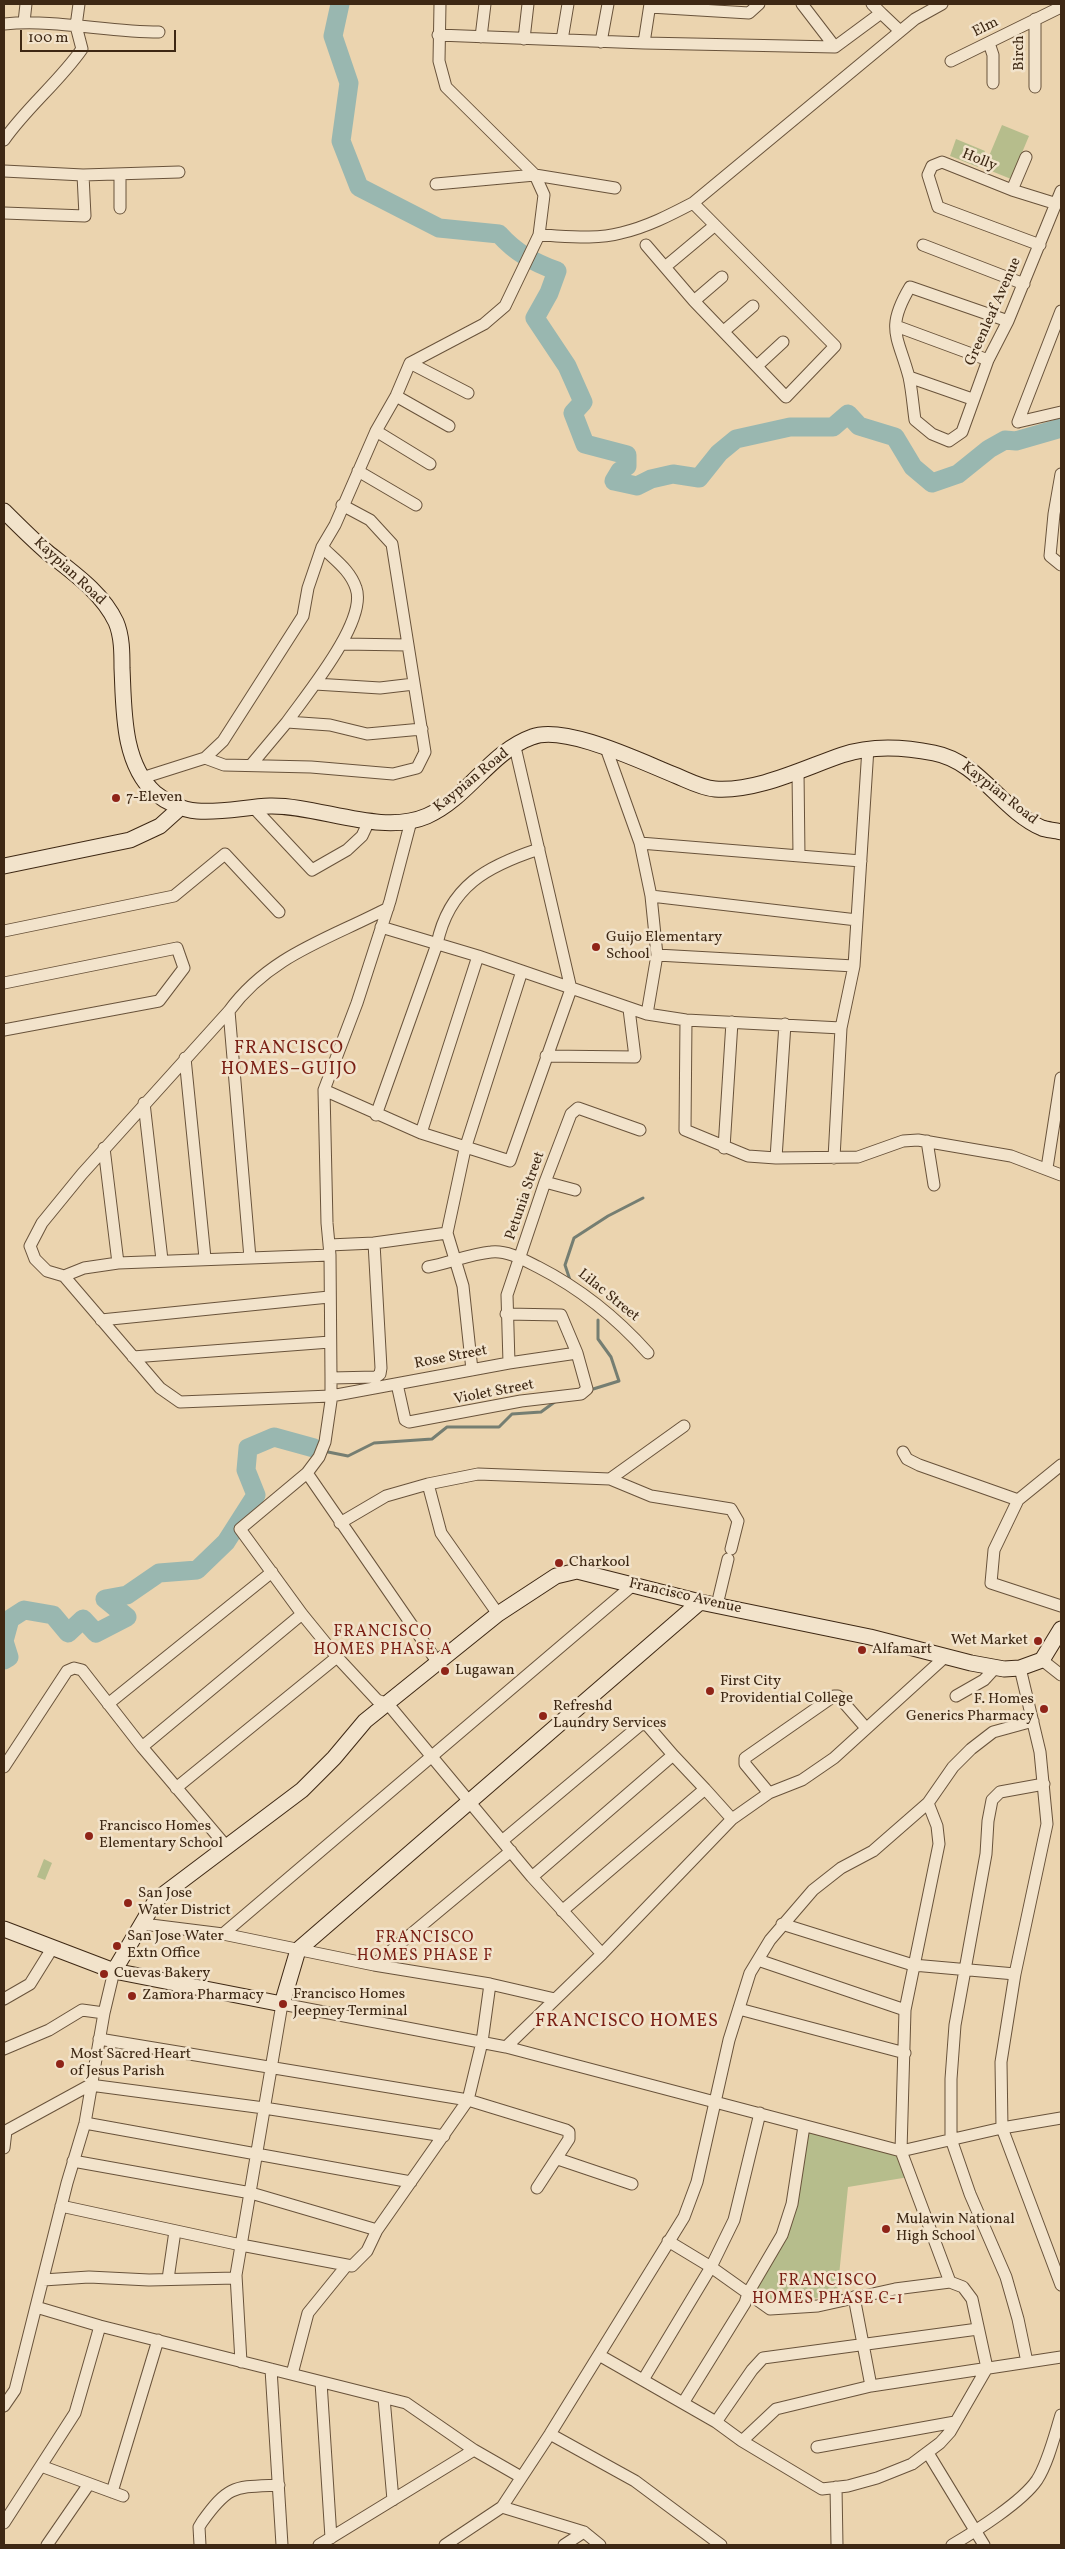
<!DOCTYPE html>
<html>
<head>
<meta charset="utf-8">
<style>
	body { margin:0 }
	#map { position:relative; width:1065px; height:2549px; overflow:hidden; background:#ebd4af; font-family:Vollkorn,serif }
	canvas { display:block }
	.frame { position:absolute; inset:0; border:5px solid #3e2814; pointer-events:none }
	.scale { position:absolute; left:20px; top:30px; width:156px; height:22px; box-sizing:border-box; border:2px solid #3e2814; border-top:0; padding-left:6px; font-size:15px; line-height:18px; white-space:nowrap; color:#3e2814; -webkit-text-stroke:4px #f2e3cb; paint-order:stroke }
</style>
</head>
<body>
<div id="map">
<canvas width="1065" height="2549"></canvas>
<div class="frame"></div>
<div class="scale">100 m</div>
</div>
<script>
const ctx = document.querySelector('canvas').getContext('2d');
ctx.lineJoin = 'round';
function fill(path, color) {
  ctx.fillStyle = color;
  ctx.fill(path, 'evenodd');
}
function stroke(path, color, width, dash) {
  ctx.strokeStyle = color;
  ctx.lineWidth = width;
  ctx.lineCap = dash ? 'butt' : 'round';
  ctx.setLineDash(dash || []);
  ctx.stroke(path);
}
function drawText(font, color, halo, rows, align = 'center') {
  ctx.font = font + ' Vollkorn,serif';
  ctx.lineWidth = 5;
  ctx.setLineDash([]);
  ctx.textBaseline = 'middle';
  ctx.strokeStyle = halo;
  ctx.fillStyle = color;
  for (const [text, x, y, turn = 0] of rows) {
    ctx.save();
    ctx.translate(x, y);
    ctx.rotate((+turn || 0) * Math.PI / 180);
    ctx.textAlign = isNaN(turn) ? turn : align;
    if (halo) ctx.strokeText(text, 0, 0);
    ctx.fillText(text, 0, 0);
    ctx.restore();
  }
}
const green = new Path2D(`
	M1002,125l27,11 -18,43 -27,-11z
	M956,139l29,12 -7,16 -28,-11z
	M44,1859l8,4 -7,17 -8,-3z
	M809,2131l90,24 10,22 -61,10 -11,108 -58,9 -24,-12 32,-56z`);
const stream = new Path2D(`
	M570,1280l-5,-15 9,-27 34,-22 35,-18
	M590,1390l29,-9 -8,-24 -13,-18v-19
	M328,1452l20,4 26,-13 58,-4 15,-12h52l13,-13 29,-2 15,-11`);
const river = new Path2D(`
	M340,4l-7,32 16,47 -8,58 18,46 80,41 60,6c17,19 34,28 58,37l-8,22 -14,25 32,48 16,36 -10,11 12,31 42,11v11l-7,5 -6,10 23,5 14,-7 22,-5 26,4 20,-25 17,-14 54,-12h43l15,-13 11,12 36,11 18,30 19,16 26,-9 31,-25 16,-9 11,1 45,-13
	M4,1660l5,-3 -5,-16 6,-22 14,-9 29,5 15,18 15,-14 13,14 31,-16 -22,-18 22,-4 32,-22 38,-3 29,-28 30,-47 -10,-25 2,-22 26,-11 40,11`);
const street = new Path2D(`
	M802,4l33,43
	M650,7l99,6 10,-9
	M881,13l19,18
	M1035,19v68
	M24,22l2,-18
	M4,24c52,-5 103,8 155,8
	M438,35l206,8 191,4 46,-34 -9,-9
	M481,37l4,-33
	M524,39l4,-35
	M562,40l6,-36
	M601,42l7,-38
	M644,43l6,-39
	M989,43l4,12v28
	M951,61l110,-54
	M4,140c23,-33 55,-58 78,-91l-6,-23 3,-22
	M4,171l79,4 96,-3
	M436,184l99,-9 80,13
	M1012,190l14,-33
	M120,208v-33
	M4,213l81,3 -2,-41
	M539,235c27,1 56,5 82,-2 26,-6 49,-18 72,-30l222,-184 27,-15
	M646,245l48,56 92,96 49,-51 -142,-143
	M923,245l101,39
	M1040,245l-102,-38 -10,-32 4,-9 10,-4 70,28 45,14
	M665,267l49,-41
	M694,301l28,-24
	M1008,321l-98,-34c-25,42 -12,49 -1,90 3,14 4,29 6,43l17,14 17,7 13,-9 26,-72 20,-39 53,-130
	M896,326l92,34
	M724,331l29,-25
	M410,363l58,30
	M757,366l26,-24
	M909,377l63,22
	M396,396l53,30
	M1018,422l43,-111
	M1018,422l43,-10
	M376,431l54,33
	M358,471l58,34
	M1061,474l-7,40 -4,42 11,9
	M322,547c13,13 28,23 34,41 12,33 -50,107 -69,134l43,3 37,9 55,-5
	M342,644l66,1
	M315,684l65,4 34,-4
	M606,748l34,95
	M205,758l19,7 87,2 82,7 24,-6 8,-16 -33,-208 -22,-24 -28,-15
	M251,765l36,-43
	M798,772l1,84
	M142,778l63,-20 18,-17 80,-125 5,-28 14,-41 13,-22 41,-94 20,-35 14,-33 74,-39 21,-18 34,-71 5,-40 -9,-20 -89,-88 -7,-26 1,-57
	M254,808l58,62 35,-20 15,-14 7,-15
	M411,821l-21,80 -33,102 -33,87 3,133 3,32 1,123v23l-6,41 -6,15 -12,16 -67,56 62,85 35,43 40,43 11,4 144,173 70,77
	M651,896l206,24
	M381,927l97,29 169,58 39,6 155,8
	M4,931l170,-35 51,-42 54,58
	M657,955l197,11
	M4,983l173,-35 7,20 -25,33 -155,29
	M229,1011l21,247
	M647,1014l10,-59 -6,-59 -11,-53 221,18
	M686,1020l-1,110 63,26 28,2 82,-1 45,-16 15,-1 93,16 50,19
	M546,1056l89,1 -6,-48
	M185,1058l20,200
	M324,1090l97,43 89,28 61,-172 -56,-242
	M144,1103l18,157
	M376,1115l61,-171c12,-58 50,-78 102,-95
	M421,1133l57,-177
	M927,1141l7,44
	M104,1148l14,115
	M724,1148l8,-126
	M776,1158l9,-134
	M834,1158l7,-130 13,-62 14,-218
	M1047,1168l14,-90
	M545,1182l30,8
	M447,1233l16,53 9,84
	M374,1243l73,-10 18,-84 57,-178
	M329,1245l45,-2 7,125 -1,6 -4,3 -45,1
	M330,1255l-212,8 -34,5 -20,8 -17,-5 -12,-12 -5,-13 12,-23 40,-49 147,-163c41,-56 100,-72 159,-103
	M428,1267c21,-4 42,-13 63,-15 16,-2 33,8 47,15 43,22 78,50 110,86
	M64,1276l96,112 20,14 151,-6 178,-33 68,-10
	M101,1320l228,-23
	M133,1357l197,-15
	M509,1363l-2,-68 38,-113 26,-68 7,-6 62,22
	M397,1384l8,36 4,2 112,-21 60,-7 6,-5 -10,-36 -16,-38 -55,-1
	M684,1426l-74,53 41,17 80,13 7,12 -7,28
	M903,1452l4,7 12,6 99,35
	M1061,1465l-43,35 -24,50 -3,33 70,23
	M307,1473l131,190
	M428,1484l13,49 57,81
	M340,1523l46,-27 42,-12 50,-10 132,5
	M717,1605l11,-46
	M1042,1660l19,15
	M1020,1668l20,84 7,72 -32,150 -14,88 1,66 59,157
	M956,1696l28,-16 11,-12
	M108,1704l164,-132
	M142,1747l160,-133
	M4,1767l63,-96 7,-3 8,2 60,77 84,99
	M176,1788l161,-131
	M769,1793l-24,-29v-6l89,-62h4l28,32
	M502,1841l137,-115 5,-2 4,2 25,29
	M532,1877l141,-122 32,34
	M562,1911l143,-122 27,30
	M143,1924l80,10 151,31 116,19 65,15
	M782,1924l131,41 102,9
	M223,1934l410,-349
	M758,1960l147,50
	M374,1965l137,-114
	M4,1999l26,-15 23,-37
	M739,2009l166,44
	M99,2039l369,61 98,30 3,2v7l-32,49
	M506,2047l395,104 4,-141 34,-166 -2,-18 -9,-23
	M4,2049l45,-19 33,-20 22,3
	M85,2123l326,59
	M4,2132l86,-47 174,23 180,28
	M4,2148l2,-17
	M558,2159l74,25
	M73,2161l178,32 126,37 91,-130 14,-58 8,-58
	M61,2206l180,39 111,21 15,-15 10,-21
	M668,2241l43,26 59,42 48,-3 77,-17 55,-7
	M168,2279l7,-48
	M43,2280l46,-3 60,3 87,-2
	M854,2297l17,89
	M36,2307l64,19 306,77 68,47 47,27
	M599,2355l117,67 26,19 34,-32 95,-23 190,-29
	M241,2362l-5,-87 46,-271 224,43 96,-93 130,-135 37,-26 33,-13 32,-22 111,-101
	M1027,2362l-9,-43 -12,-42 -36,-83 -19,-55v-60l4,-54 31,-171 2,-33 4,-21 8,-8 44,-8
	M271,2369l11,176
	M292,2374l16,-61 39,-48
	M643,2380l68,-113 23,-47 26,-107
	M321,2382l10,156
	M384,2398l9,102
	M683,2403l62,-100 3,-10 34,-58 10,-31 12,-78
	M4,2406l11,-16 52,-207 18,-60 19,-110 10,-42
	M716,2422l36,-52 11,-12 215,-29
	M550,2434l85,47 86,64
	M742,2441l80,48 26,-3 29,-8 35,-14 28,-21 10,-11 37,-64 -15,-69 -9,-12 -13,-5 -49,-131 101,-23 59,-10
	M817,2447l138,-25
	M928,2453l56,92
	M41,2466l82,30
	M836,2487l1,58
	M112,2492l46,-152
	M502,2507l82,25 16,13
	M4,2523l71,-110 25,-87
	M47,2545l42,-61
	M200,2545l-1,-18 3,-5c27,-38 33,-35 77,-37
	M319,2545l155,-95
	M445,2545l57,-38 48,-73 134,-217 13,-35 32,-142 21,-67 20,-33 43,-50 28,-22 32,-17 55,-48 25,-36 18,-18 22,-17 40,-11
	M564,2545l20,-13
	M952,2545c24,-14 70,-43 85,-65 11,-17 18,-46 24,-65`);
const secondary = new Path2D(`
	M4,511c14,14 28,28 43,41 25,20 55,40 69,70 6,14 6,31 6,46 2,41 0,95 33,125 11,9 27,17 42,18 24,2 49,-4 73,-5 49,-1 111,30 157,10 41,-18 63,-64 105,-79 33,-13 112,26 145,39 12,5 25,12 38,13 42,3 89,-21 127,-34 29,-10 63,-8 92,-2 46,9 67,57 108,75 5,2 13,2 19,4
	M4,866l126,-26 30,-14 20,-18
	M4,1929l110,42 168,33 16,-54 402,-348
	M114,1971l42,-71 146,-110 32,-32 31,-37 133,-107 58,-38 21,-5 123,31 170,35 101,26 33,6 16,-1 22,-8 19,-31`);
const markers = [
	[116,798,5,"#8f2418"],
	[596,947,5,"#8f2418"],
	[559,1563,5,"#8f2418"],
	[1038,1641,5,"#8f2418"],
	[862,1650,5,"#8f2418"],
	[445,1671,5,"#8f2418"],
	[710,1691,5,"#8f2418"],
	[1044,1709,5,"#8f2418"],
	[543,1716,5,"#8f2418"],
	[89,1836,5,"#8f2418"],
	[128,1903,5,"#8f2418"],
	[117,1946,5,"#8f2418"],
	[104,1974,5,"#8f2418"],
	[132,1996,5,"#8f2418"],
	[283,2004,5,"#8f2418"],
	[60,2064,5,"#8f2418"],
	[886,2229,5,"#8f2418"]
];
const streetNames = [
	["Elm",986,28,-27],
	["Birch",1020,53,-90],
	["Holly",979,161,22],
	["Greenleaf Avenue",994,312,-66],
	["Kaypian Road",69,572,43],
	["Kaypian Road",472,781,-39],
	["Kaypian Road",999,794,38],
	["Petunia Street",526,1196,-71],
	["Lilac Street",608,1296,39],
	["Rose Street",451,1358,-11],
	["Violet Street",494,1393,-11],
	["Francisco Avenue",685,1597,13]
];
const poiNames = [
	["7-Eleven",126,798],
	["Guijo Elementary",606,938],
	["School",606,955],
	["Charkool",569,1563],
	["Wet Market",1028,1641,"right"],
	["Alfamart",872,1650],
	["Lugawan",455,1671],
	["First City",720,1682],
	["Providential College",720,1699],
	["F. Homes",1034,1700,"right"],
	["Generics Pharmacy",1034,1717,"right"],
	["Refreshd",553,1707],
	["Laundry Services",553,1724],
	["Francisco Homes",99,1827],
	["Elementary School",99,1844],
	["San Jose",138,1894],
	["Water District",138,1911],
	["San Jose Water",127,1937],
	["Extn Office",127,1954],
	["Cuevas Bakery",114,1974],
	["Francisco Homes",293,1995],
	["Jeepney Terminal",293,2012],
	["Zamora Pharmacy",142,1996],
	["Most Sacred Heart",70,2055],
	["of Jesus Parish",70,2072],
	["Mulawin National",896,2220],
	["High School",896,2237]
];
const neighbourhoodNames = [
	["FRANCISCO",383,1633],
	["HOMES PHASE A",383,1651],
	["FRANCISCO",425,1939],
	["HOMES PHASE F",425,1957],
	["FRANCISCO",828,2282],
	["HOMES PHASE C-1",828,2300]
];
const quarterNames = [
	["FRANCISCO",289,1050],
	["HOMES–GUIJO",289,1071],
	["FRANCISCO HOMES",627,2023]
];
fill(green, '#b6bd8c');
stroke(stream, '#757e72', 3);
stroke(river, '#99b7b0', 19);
stroke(street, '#69533b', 13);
stroke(secondary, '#3e2814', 17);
stroke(street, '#f2e3cb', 11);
stroke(secondary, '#f2e3cb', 15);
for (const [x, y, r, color] of markers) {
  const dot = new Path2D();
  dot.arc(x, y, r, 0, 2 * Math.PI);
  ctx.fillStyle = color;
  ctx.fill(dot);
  stroke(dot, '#f2e3cb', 2);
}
drawText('15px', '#3e2814', '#f2e3cb', streetNames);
drawText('15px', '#3e2814', '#f2e3cb', poiNames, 'left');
ctx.letterSpacing = '1px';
drawText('16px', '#7a1f14', '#f2e3cb', neighbourhoodNames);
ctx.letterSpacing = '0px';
ctx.letterSpacing = '1px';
drawText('18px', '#7a1f14', '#f2e3cb', quarterNames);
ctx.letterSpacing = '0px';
</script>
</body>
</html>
